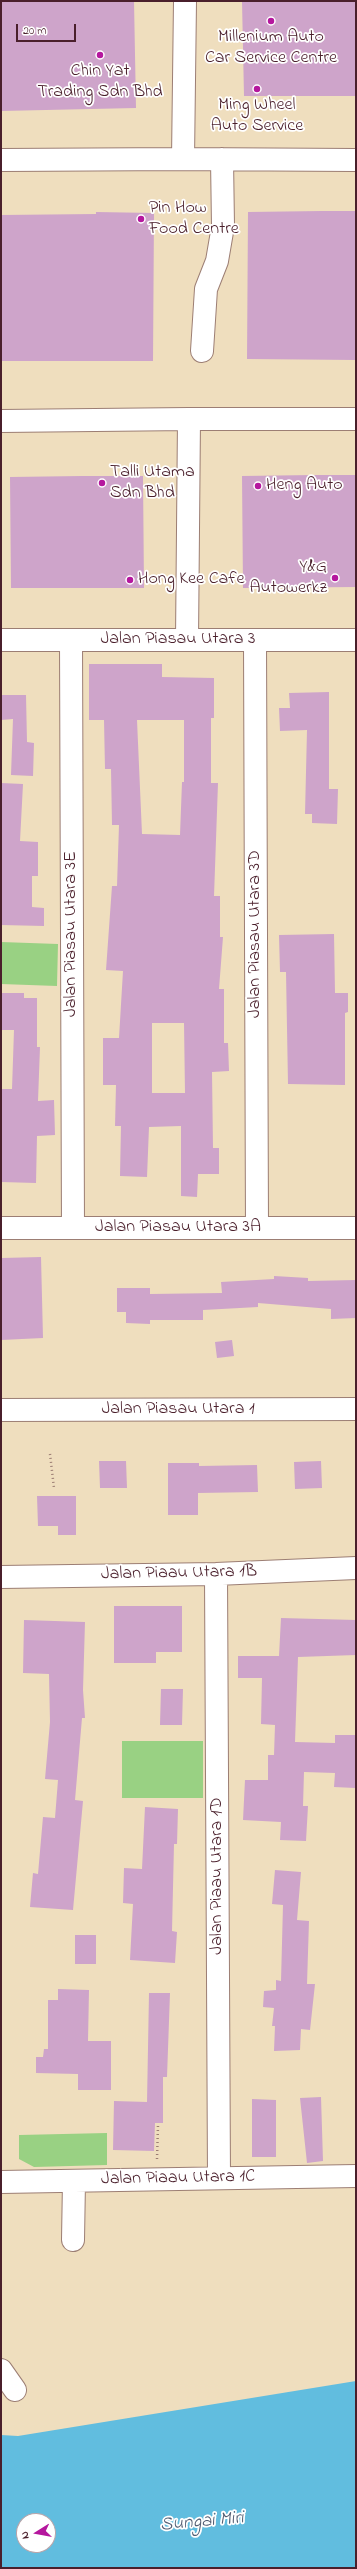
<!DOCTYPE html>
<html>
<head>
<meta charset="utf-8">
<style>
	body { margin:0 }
	#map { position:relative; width:357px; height:2569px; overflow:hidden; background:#efdebe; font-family:"Indie Flower",sans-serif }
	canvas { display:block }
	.frame { position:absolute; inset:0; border:2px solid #4a1f2b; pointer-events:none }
	.north { position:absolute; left:16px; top:2513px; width:40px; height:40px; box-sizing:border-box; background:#fff; border:1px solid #b7a5aa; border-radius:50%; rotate:259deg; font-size:11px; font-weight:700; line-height:16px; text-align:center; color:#4a1f2b }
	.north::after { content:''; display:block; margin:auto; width:14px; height:18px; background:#b5179e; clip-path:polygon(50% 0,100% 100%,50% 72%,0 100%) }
	.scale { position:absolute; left:16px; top:24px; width:60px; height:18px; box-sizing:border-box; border:2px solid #4a1f2b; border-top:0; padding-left:5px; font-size:12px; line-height:14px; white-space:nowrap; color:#4a1f2b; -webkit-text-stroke:3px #fff; paint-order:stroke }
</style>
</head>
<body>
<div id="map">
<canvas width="357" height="2569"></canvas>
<div class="frame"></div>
<div class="north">N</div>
<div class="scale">20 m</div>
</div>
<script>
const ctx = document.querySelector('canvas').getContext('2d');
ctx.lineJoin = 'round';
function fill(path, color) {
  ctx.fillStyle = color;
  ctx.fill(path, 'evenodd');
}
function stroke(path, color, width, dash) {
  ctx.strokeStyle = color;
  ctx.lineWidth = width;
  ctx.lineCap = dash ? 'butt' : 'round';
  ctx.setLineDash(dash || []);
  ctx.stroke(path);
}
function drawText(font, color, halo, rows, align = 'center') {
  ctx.font = font + ' "Indie Flower",sans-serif';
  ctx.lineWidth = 3.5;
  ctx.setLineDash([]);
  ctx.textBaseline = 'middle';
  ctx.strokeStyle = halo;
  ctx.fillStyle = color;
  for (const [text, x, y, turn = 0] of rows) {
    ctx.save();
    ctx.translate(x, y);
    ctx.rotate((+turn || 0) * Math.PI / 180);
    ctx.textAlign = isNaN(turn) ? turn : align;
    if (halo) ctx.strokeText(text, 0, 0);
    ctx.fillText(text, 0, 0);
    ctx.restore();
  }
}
const green = new Path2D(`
	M1,942l57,2 -1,42 -56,-2z
	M122,1741h81v57h-81z
	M107,2133v32l-73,2 -15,-8v-24z`);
const water = new Path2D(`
	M356,2381v187h-355v-133l17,1zM24,2521h24v24h-24z`);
const building = new Path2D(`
	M1,1h133l2,107 -135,3z
	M242,1h114v95h-112z
	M322,211h34v149l-109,-1 1,-147z
	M96,212l58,1 -1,148h-152v-146l95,-1z
	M314,475h42v112l-113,1 -1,-112z
	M82,476h61l1,112h-133l-1,-111z
	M89,664h73v13l52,1v40h-3v65h7l-4,113h6v41h3l-4,52h5v54h4l1,28 -17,1 1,76h6v26h-21l-1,23 -16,-1v-70l-32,1 -2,50 -27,-1 1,-50h-6l1,-41h-13v-47h16l4,-67 -17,-1 6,-84h5l2,-61h-7l-1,-56h-6l-1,-49h-15zM137,720h47v62h-2l-2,53 -38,-1zM152,1023h32l1,70h-33z
	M329,692v97h9l-1,35 -25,-1v-9h-7l2,-84 -27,1 -1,-23h11l-1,-15z
	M1,695h25l1,47 7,1 -1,33 -22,-1 2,-56 -12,1z
	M1,783l22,1 -3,57 18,1v34h-6v31l12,1v18l-43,-1z
	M334,934l1,59h13v19l-3,1v72l-57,-1 -2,-112h-6l-1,-37z
	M1,993h23v5h13v49h3l-2,54 16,-1 1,35 -18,1 -1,47 -35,-1v-93h11l2,-59h-13z
	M41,1257l2,81 -42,2 1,-82z
	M274,1276l34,2v3l48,-1v38l-25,1v-10l-73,-6v4l-55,3v10h-53v4l-24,-1v-11h-9v-24h33v6l72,-1 -1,-11 53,-3z
	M232,1340l2,16 -17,2 -2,-16z
	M99,1461h27l1,27h-27z
	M321,1461l1,27 -27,1 -1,-27z
	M168,1463h31v3l58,-1 1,27 -60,1v22h-30z
	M37,1496h39v39h-18v-9h-20z
	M114,1606h68v46h-26v11h-42z
	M281,1618l75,2v35l-58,2 -3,85 40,1v-8h21l-1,53 -21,-1 1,-14 -31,-1 -1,34h5l-2,35 -26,-1 1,-18 -38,-2 2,-40h23v-25h6l1,-30 -14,-1 1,-46h-24v-22h41z
	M24,1620l61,2 -2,68 2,28h-3l-7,82 8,1 -10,109 -43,-3 3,-34 5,1 5,-57 12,1 3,-38 -13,-1 5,-57 -1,-48 -26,-1z
	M161,1689h22l-1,36h-22z
	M145,1807l33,2 -1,35h-3l-2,87 5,1 -2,31 -45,-3 3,-56 -10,-1 1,-35 18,1z
	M275,1870l26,2 -4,48 12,1 -2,63h8l-5,46 -9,-1 -1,21 -26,1 1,-25h-3l2,-18 -11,-1 1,-16 12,-1v-10l5,1 2,-76 -11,-1z
	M75,1935h21v29h-21z
	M58,1989l31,1 -1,51h23v49h-33v-16l-42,-1v-16h7l1,-8h4v-49h10z
	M149,1993h21l-3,84h-4v46h-8l-1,28 -41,-1 1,-49 33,1z
	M321,2097l2,64 -16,2 -7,-65z
	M252,2099l24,1v57h-24z`);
const path = new Path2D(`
	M50,1454l4,34
	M157,2159l1,-34`);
const minor = new Path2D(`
	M185,1l-2,158 173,1
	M1,160l182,-1
	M202,351l4,-62 11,-28 6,-35 -1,-67
	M1,421l188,-2
	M1,640h355
	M71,640l2,588
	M187,640l2,-221h167
	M255,640l2,588
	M1,1228h355
	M1,1410l355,-1
	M216,1574l3,604
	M1,1577l215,-3 140,-6
	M1,2182l355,-6
	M73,2240l1,-59
	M1,2370l14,20`);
const markers = [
	[271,21,4,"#b5179e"],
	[100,55,4,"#b5179e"],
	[257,89,4,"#b5179e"],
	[141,219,4,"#b5179e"],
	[102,483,4,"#b5179e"],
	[258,486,4,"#b5179e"],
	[335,578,4,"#b5179e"],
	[130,580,4,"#b5179e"]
];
const poiNames = [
	["Millenium Auto",271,38,"center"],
	["Car Service Centre",271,59,"center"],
	["Chin Yat",100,72,"center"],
	["Trading Sdn Bhd",100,93,"center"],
	["Ming Wheel",257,106,"center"],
	["Auto Service",257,127,"center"],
	["Pin How",149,209],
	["Food Centre",149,230],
	["Talli Utama",110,473],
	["Sdn Bhd",110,494],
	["Heng Auto",266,486],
	["Y&G",327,568,"right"],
	["Autowerkz",327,589,"right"],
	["Hong Kee Cafe",138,580]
];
const streetNames = [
	["Jalan Piasau Utara 3",178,640],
	["Jalan Piasau Utara 3E",72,934,-90],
	["Jalan Piasau Utara 3D",256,934,-90],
	["Jalan Piasau Utara 3A",178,1228],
	["Jalan Piasau Utara 1",178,1410],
	["Jalan Piaau Utara 1B",179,1574,-1],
	["Jalan Piaau Utara 1D",218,1876,-90],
	["Jalan Piaau Utara 1C",178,2179,-1]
];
const waterNames = [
	["Sungai Miri",202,2523,-5]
];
fill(green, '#99d183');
fill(water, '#61bddf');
fill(building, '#cea4ca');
stroke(minor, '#9c7e74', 24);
stroke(path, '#9c7e74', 2.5, [1, 3]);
stroke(minor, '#fff', 22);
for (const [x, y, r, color] of markers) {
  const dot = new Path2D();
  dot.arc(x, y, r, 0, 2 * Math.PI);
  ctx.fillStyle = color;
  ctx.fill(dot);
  stroke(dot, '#fff', 1.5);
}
drawText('18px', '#4a1f2b', '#fff', poiNames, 'left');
drawText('18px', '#4a1f2b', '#fff', streetNames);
drawText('italic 19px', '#535e73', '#fff', waterNames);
</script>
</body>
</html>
